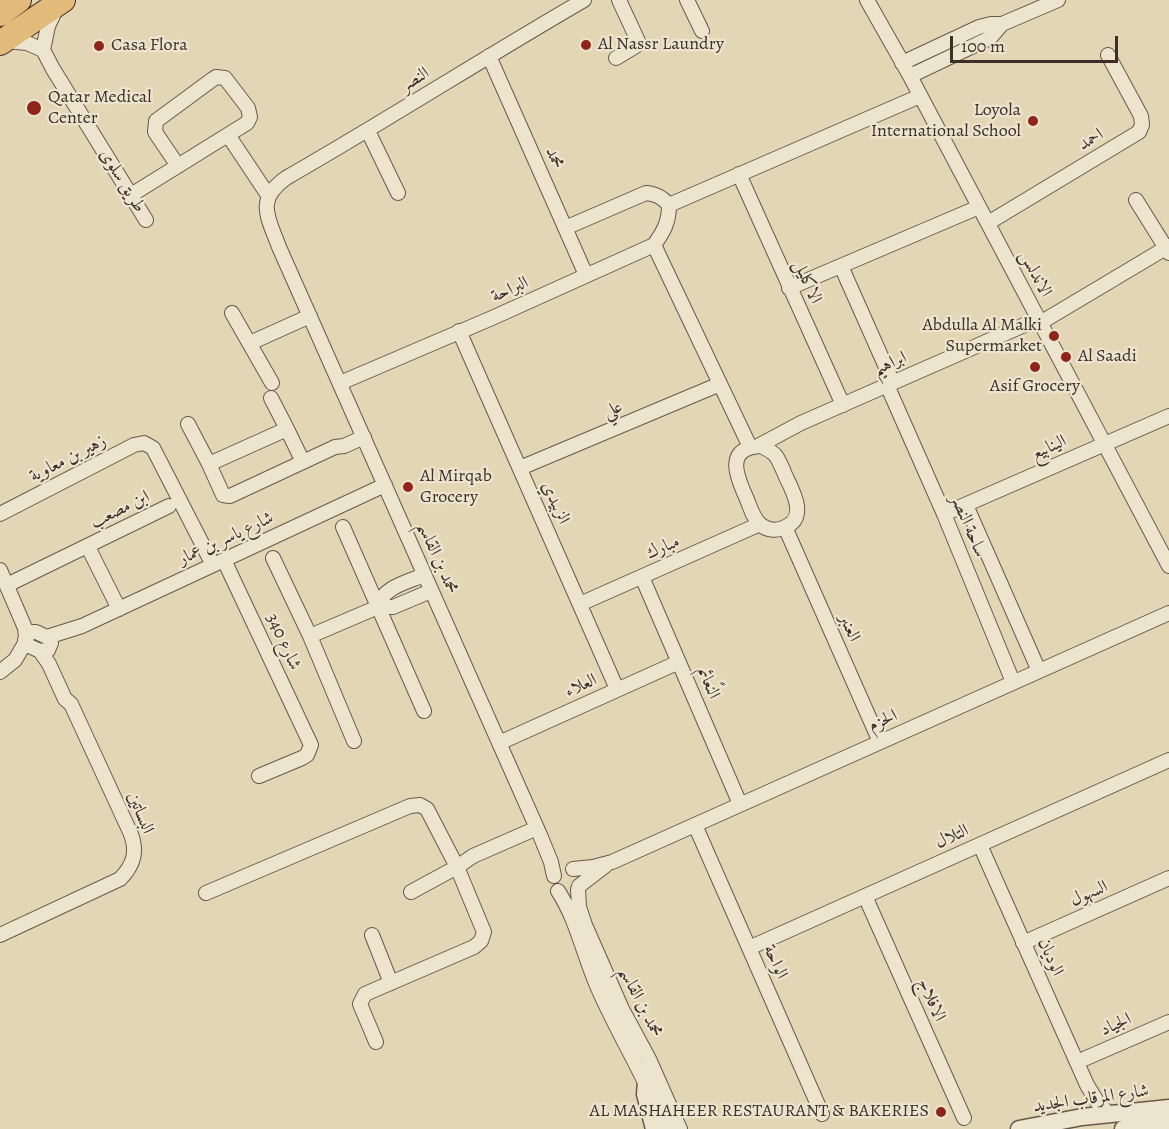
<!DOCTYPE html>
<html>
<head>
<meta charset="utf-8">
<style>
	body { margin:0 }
	#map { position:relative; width:1169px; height:1129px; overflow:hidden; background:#e3d6b4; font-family:Alegreya,serif }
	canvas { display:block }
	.scale { position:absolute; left:950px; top:36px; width:168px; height:27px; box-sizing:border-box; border:3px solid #3c2f2a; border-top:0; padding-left:8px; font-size:18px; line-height:21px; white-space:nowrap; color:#3c2f2a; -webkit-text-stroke:4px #ede4ce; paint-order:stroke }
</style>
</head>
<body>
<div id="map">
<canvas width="1169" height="1129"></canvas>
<div class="scale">100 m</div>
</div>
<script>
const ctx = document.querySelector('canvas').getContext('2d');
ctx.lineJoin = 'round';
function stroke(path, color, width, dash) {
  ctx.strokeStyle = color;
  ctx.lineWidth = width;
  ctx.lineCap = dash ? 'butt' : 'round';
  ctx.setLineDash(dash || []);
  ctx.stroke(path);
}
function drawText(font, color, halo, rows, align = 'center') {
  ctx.font = font + ' Alegreya,Amiri,serif';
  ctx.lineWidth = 4.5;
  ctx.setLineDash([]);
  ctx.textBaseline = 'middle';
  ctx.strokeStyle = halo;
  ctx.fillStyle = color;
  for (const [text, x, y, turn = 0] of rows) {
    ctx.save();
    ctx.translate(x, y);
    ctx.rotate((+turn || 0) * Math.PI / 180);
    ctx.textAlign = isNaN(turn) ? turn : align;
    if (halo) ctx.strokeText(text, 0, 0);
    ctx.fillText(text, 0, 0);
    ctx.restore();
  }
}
const minor = new Path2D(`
	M687,0l15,31
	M867,0l43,76 259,490
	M6,41l21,2 16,7 10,19 93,151
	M43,50l5,-24 9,-19
	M489,56l97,219
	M616,58l20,-12 2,-5 -19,-41
	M902,63l77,-36 12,-3h11l56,-24
	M910,76l80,-38 12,-14
	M368,131l30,62
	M228,135l40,60
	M739,174l104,231
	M131,195l116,-72 3,-6 -2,-9 -23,-30 -9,-1 -3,2 -57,42 -1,11 23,34
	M1136,200l33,53
	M669,205l251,-109
	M988,223l151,-91 3,-7 -1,-9 -33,-61
	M654,245l96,202
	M841,266l52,117
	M789,288l190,-81
	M232,313l40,70
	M1040,323l129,-77
	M459,331l158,358
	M250,343l60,-27
	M340,383l152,-65 162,-73c10,-14 15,-23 15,-40 -7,-8 -13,-11 -23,-12l-81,35
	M887,385l57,129 69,168
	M271,398l16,31
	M188,424l21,40
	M758,446l43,-23 237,-104
	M761,446c6,3 11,5 15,10 4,6 7,14 10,21 8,16 22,42 -3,51 -7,3 -16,2 -22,-3 -8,-6 -11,-19 -15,-28 -10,-22 -21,-49 15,-51z
	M303,462l-16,-33 -78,35 14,31 7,1 105,-49 9,-1 20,-9
	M520,468l200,-84
	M966,505l73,166
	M0,514l134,-69 10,-2 9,5 60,117
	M944,514l225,-98
	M343,527l81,184
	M785,527l95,215
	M88,547l31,62
	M273,558l37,78 44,105
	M224,560l87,185 -4,10 -5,3 -43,18
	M0,570l25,58 1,9
	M642,577l98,227
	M7,585l162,-79
	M580,604l180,-80
	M378,607c4,-20 30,-25 46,-32
	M30,632h6l13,6 2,5 -3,7 -8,1 -13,-6 -2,-5z
	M310,636l68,-29h15l38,-16
	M47,637l35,-11 303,-141
	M0,672l15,-12 10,-17
	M499,743l180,-81
	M695,825l127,289
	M980,845l107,240 11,18 11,11
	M573,869l20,-2 19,-5 557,-249
	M554,876l-3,-14 -11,-27 -261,-588c-11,-30 -24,-47 7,-69 101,-58 198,-120 298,-178
	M579,886l26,-20
	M578,889l1,18 6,18 37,84 27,50 31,70
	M558,891c19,29 26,66 40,97 21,48 49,92 68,141
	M411,892l46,-25 16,-11 64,-28
	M206,893l204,-87 10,-1 7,4 30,58 27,65 -3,9 -7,6 -109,47 -5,10 16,38
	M865,896l99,222
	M0,935l120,-56c14,-14 18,-28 10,-47l-59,-128 -6,-5 -16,-35 -9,-13
	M372,935l19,48
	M1023,943l146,-65
	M749,948l420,-188
	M1077,1062l92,-40`);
const tertiary = new Path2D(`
	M646,1082l-1,12 9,35
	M1019,1129l63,-12 87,-9
	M1123,1129l46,-8`);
const motorway = new Path2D(`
	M0,14l19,-14
	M0,43l63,-43`);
const markers = [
	[586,45,6,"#8f2418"],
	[99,46,6,"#8f2418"],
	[34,108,8,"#8f2418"],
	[1033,121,6,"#8f2418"],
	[1054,336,6,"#8f2418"],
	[1066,357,6,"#8f2418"],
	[1035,367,6,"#8f2418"],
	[408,487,6,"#8f2418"],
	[941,1112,6,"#8f2418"]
];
const poiNames = [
	["Al Nassr Laundry",598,45],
	["Casa Flora",111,46],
	["Qatar Medical",48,98],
	["Center",48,119],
	["Loyola",1021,111,"right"],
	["International School",1021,132,"right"],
	["Abdulla Al Malki",1042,326,"right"],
	["Supermarket",1042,347,"right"],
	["Al Saadi",1078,357],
	["Asif Grocery",1035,387,"center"],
	["Al Mirqab",420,477],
	["Grocery",420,498],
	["AL MASHAHEER RESTAURANT & BAKERIES",929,1112,"right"]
];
const streetNames = [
	["النصر",415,80,-32],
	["احمد",1091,140,-31],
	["محمد",554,158,66],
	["طريق سلوى",122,181,58],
	["الاندلس",1035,274,62],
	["الاكليل",807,282,66],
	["البراحة",510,290,-24],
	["ابراهيم",890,364,-24],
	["علي",613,410,-23],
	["الينابيع",1049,448,-24],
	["زهير بن معاوية",68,459,-27],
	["الزبيدي",555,503,66],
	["ابن مصعب",120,510,-26],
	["ساحة النصر",968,526,67],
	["شارع ياسر بن عمار",226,539,-25],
	["مبارك",663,548,-24],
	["محمد بن القاسم",437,558,66],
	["العنبر",849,628,66],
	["شارع 340",283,642,65],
	["النًعائم",708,683,67],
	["العلاء",581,686,-24],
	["الحزم",883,721,-24],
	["البساتين",140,813,68],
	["التلال",952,837,-24],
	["السهول",1089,894,-24],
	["الوديان",1050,957,66],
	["الواحة",775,962,66],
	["الافلاج",931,1000,66],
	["محمد بن القاسم",640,1002,63],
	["الجياد",1116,1025,-24],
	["شارع المرقاب الجديد",1091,1099,-8]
];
stroke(minor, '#66594c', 16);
stroke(tertiary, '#66594c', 19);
stroke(motorway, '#3c2f2a', 26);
stroke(minor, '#ede4ce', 14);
stroke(tertiary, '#ede4ce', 16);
stroke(motorway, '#e2bb7a', 24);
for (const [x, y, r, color] of markers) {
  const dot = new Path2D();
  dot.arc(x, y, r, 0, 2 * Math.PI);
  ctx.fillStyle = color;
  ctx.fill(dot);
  stroke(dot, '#ede4ce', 2);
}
drawText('18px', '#3c2f2a', '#ede4ce', poiNames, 'left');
drawText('18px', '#3c2f2a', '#ede4ce', streetNames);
</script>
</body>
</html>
